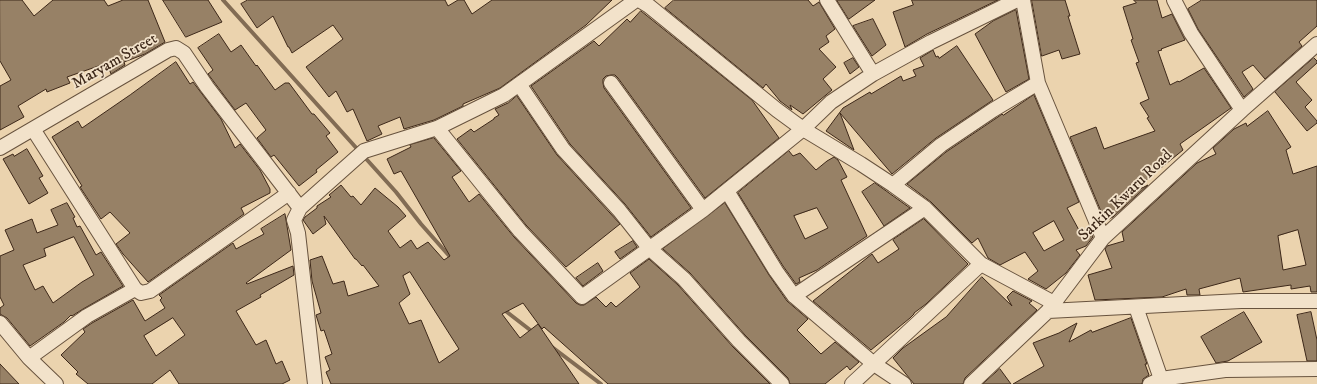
<!DOCTYPE html>
<html>
<head>
<meta charset="utf-8">
<style>
	body { margin:0 }
	canvas { display:block; background:#ebd3ae }
</style>
</head>
<body>
<canvas width="1317" height="384"></canvas>
<script>
const ctx = document.querySelector('canvas').getContext('2d');
ctx.lineJoin = 'round';
function stroke(path, color, width, dash) {
  ctx.strokeStyle = color;
  ctx.lineWidth = width;
  ctx.lineCap = dash ? 'butt' : 'round';
  ctx.setLineDash(dash || []);
  ctx.stroke(path);
}
function fill(path, color) {
  ctx.fillStyle = color;
  ctx.fill(path, 'evenodd');
}
function drawText(font, color, halo, rows, align = 'center') {
  ctx.font = font + ' "IM FELL DW Pica",serif';
  ctx.lineWidth = 3.5;
  ctx.setLineDash([]);
  ctx.textBaseline = 'middle';
  ctx.strokeStyle = halo;
  ctx.fillStyle = color;
  for (const [text, x, y, turn = 0] of rows) {
    ctx.save();
    ctx.translate(x, y);
    ctx.rotate((+turn || 0) * Math.PI / 180);
    ctx.textAlign = isNaN(turn) ? turn : align;
    if (halo) ctx.strokeText(text, 0, 0);
    ctx.fillText(text, 0, 0);
    ctx.restore();
  }
}
const stream = new Path2D(`
	M223,0l173,192 25,32 31,35
	M503,309l31,24
	M552,347l49,37`);
const building = new Path2D(`
	M0,0h22l12,16 19,-16h51l4,6 15,-6h25l17,42 -20,12 -21,8 1,3 -14,9 -4,-11 -40,14 3,6 -23,9 -1,-3 -28,17 6,11 -24,13v-44l11,-6 -11,-19z
	M163,0h45l14,22 -36,15z
	M248,0h197l3,6 10,-6h6l8,14 20,-14h120l-26,25 -86,63 -37,16v2l-29,14 -30,9 -4,-12 -22,9 4,8 -15,7 -14,-32 -6,3 -11,-21 -7,6 -23,-30 37,-28 -10,-14 -41,28 -3,-6h-1l-15,-31 -16,12 -16,-24z
	M674,0h134l5,6 6,-4 16,27 -9,7 3,6 -10,7 17,18 -13,12 9,11 -29,24 -13,-9 2,5 -12,-9 -14,-17 -3,4 -98,-80z
	M837,0h38l-26,19z
	M912,0h86l-71,34 -22,13 -12,-35 20,-7z
	M1032,0h33l5,16h-2l12,38 -18,5 -3,-9 -17,6z
	M1134,0h23l5,18 10,-4 13,26 -24,9 1,1 -4,1 12,34 8,-4 1,1 25,-14 27,40 -51,36 3,6 -48,39 1,2 12,-6 -35,32 -8,4 -35,-84 26,-10 8,22 51,-18 -8,-13 2,-1 -9,-14 9,-4 -13,-36 3,-1 -8,-22 2,-1 -10,-32 13,-4z
	M1202,0h115v26l-18,16 3,4 -37,33 -12,-14 -11,7 11,17 -9,8 -46,-68 -10,-20z
	M1016,10l13,69 -23,13 -31,-58 18,-13z
	M641,11l111,89 27,38 -74,60 -87,-120 -3,-3h-4l-5,1 -3,3v4l1,5 87,120 -40,29 -26,-33 -55,-60 -39,-58 63,-45 5,5 28,-27 3,3z
	M873,19l13,26 -14,11 -19,-30z
	M219,34l12,18 10,-7 15,21 1,-1 18,25 10,-7h4l23,31h2l16,19 -4,3 12,16 -22,18 1,2 -18,14 -25,-31 -3,2 -14,-19 9,-8 -20,-27 -11,7 -27,-36 5,-4 -15,-22z
	M957,46l36,54 -57,38 -44,36 -52,-61 14,37 -28,-19 17,-23 27,-16 1,2 30,-18 2,5 13,-5 -3,-6 11,-4 -4,-8 13,-8 3,7 2,-1 1,2z
	M853,58l6,9 -9,7 -6,-11z
	M1314,58l3,3v2l-21,19 16,18 -7,7 12,14v2l-10,8 -32,-39z
	M176,62l14,22 3,-2 28,37 14,29 5,-4 20,26 10,19v4l-29,15 3,6 -96,68 -25,-28 -7,-10 14,-11 -20,-21 -9,7 -21,-32 2,-1 -30,-49 26,-16 4,7 48,-33z
	M1034,95l45,107 -12,6 13,24 9,-4 4,9 -7,9 -10,4 4,5 -14,18 -20,16 -18,-10 10,-8 -13,-19 -25,13 -12,-7 -10,-20 -6,5 -41,-41 -24,-18 39,-32 52,-35 4,-3 1,1zM1054,221l10,19 -20,11 -11,-18z
	M517,96l40,59 63,69 -54,43 -40,-42 -69,-86 14,-10 3,3 20,-13v-1l5,-3 -4,-6 13,-6z
	M1268,111l23,36 -5,3 7,24 24,-8v126h-6l-1,-6 -19,3v-4l-48,7 -3,-14 -41,11 1,6h-13l-1,-6 -24,8 -67,3 -7,-25 24,-7 -7,-19 2,-3 17,-5 -2,-9 75,-69 19,-9 -3,-6 21,-19 12,-6 1,3zM1298,230l8,35 -23,5 -5,-34z
	M434,138l27,33 -9,6 17,25 10,-8 35,43 62,66 4,2h4l12,-8 10,10 5,-5 5,5 24,-20 -10,-14 19,-14 29,26 55,62 37,37h-162l-64,-57 -2,2 -19,-26 -21,11 18,24 18,-14 41,60h-248l-5,-12 4,-2 -5,-13 7,-3 -8,-24 -3,1 -5,-16 5,-2 -9,-32 -2,-21 12,-4 11,28 11,-3 4,15 31,-10 -16,-21 -1,1 -6,-7h-1l-31,-43 2,8 -13,10 -10,-14 2,-3 12,-9v-2l14,-9 -2,-2 12,-10 10,12 2,-1 8,9 14,-17 23,19 8,9 -18,15 12,17 11,-8 6,9 11,-7 16,18 6,-4 -49,-85 -7,3 -7,-15 24,-12 -1,-2zM410,272l49,77 -20,14 -18,-43 -12,4 -10,-21 11,-9 -7,-18z
	M27,149l16,27 -4,2 9,15 -19,11 -26,-45 10,-5 1,2z
	M789,151l4,5 7,-3 16,17 11,-9 7,-4 4,3 9,17 -6,3 26,56 -50,34 -18,8 1,4 -4,2 -13,-18 -45,-73zM817,208l11,20 -23,11 -11,-23z
	M875,183l35,25 -26,18 -22,-34z
	M67,203l8,14 -2,1 4,9 3,-1 16,29 5,-3 22,34 -40,23 -11,7 -1,-1 -7,7 -34,24 -23,-28 -7,-4v-6l4,-3 -4,-8v-41l14,-6 -9,-20 27,-11 5,14 21,-8 -7,-15zM74,237l20,38 -12,7 -29,21 -10,-17 -8,4 -12,-25 23,-9 -2,-7z
	M725,203l44,72 18,26 21,18 -11,11 24,24 14,-12 24,20 -9,8 -3,-4 -22,18h-35l-2,-6 -43,-43 -55,-62 -27,-24z
	M285,214l6,36 -45,33 1,1 46,-18 1,9 -34,20 1,2 -25,14 20,34 10,-5 10,24 6,-3 8,19 -8,4h-103l-9,-14 -18,14h-64l-12,-10 2,-2 -17,-17 24,-23 -2,-3 9,-6 41,-23 12,21 20,-13 -5,-8 2,-2 -3,-3 74,-52 3,6 28,-15 -3,-5zM173,318l12,17 -29,21 -12,-20z
	M924,219l44,45 -42,40 -12,9v1l-4,4 -39,32 -58,-49 59,-47 6,9 21,-14 -6,-9z
	M633,241l4,6 -17,12 -5,-7z
	M598,263l5,8 -20,15 -7,-8z
	M982,277l30,29 -5,-9 6,-6 19,10 -3,2 8,7 -72,68 -2,6h-49l-21,-26 10,-10 43,-31z
	M1244,312l18,30 -34,19 -12,2 -15,-26z
	M1311,312l6,28v21h-10l-10,-46z
	M1131,318l16,46h-2l4,11 -6,4 -1,5h-129l31,-18 -11,-23 26,-10 18,-10 -8,19 22,-12 1,2z
	M0,364l19,20h-19z
	M1000,369l11,15h-28z`);
const minor = new Path2D(`
	M639,0l10,6 128,104 26,19 58,35 32,21 32,23 56,56 73,39
	M827,0l46,74
	M1023,0l15,83 65,155
	M1174,0l17,33 51,77
	M611,83l92,127
	M519,84l44,65 56,61 30,38 35,31 55,62 43,43
	M437,128l83,103 62,66 121,-87 100,-81 28,-27 42,-28 58,-32 86,-42
	M33,129l102,160 6,4 9,-2 139,-98
	M0,148l168,-98 8,-2 8,5 23,34 93,121
	M893,185l48,-40 52,-35 45,-27
	M727,191l49,80 18,25 80,68 30,20
	M794,296l131,-88
	M1136,307l25,72
	M1048,311l193,-10h76
	M0,323l29,35 27,26
	M29,358l58,-42 48,-27
	M315,384l-17,-151 -4,-13 6,-12 64,-57 73,-23 67,-33 132,-95
	M852,384l129,-120
	M971,384l77,-73 55,-73 139,-128 75,-66
	M1150,384l11,-5 64,-9 92,-1`);
const streetNames = [
	["Maryam Street",115,62,-30],
	["Sarkin Kwaru Road",1126,196,-44]
];
stroke(stream, '#826c54', 4);
fill(building, '#978166');
stroke(building, '#3d2819', 1);
stroke(minor, '#68533e', 16);
stroke(minor, '#f2e2ca', 14);
drawText('16px', '#3d2819', '#f2e2ca', streetNames);
</script>
</body>
</html>
